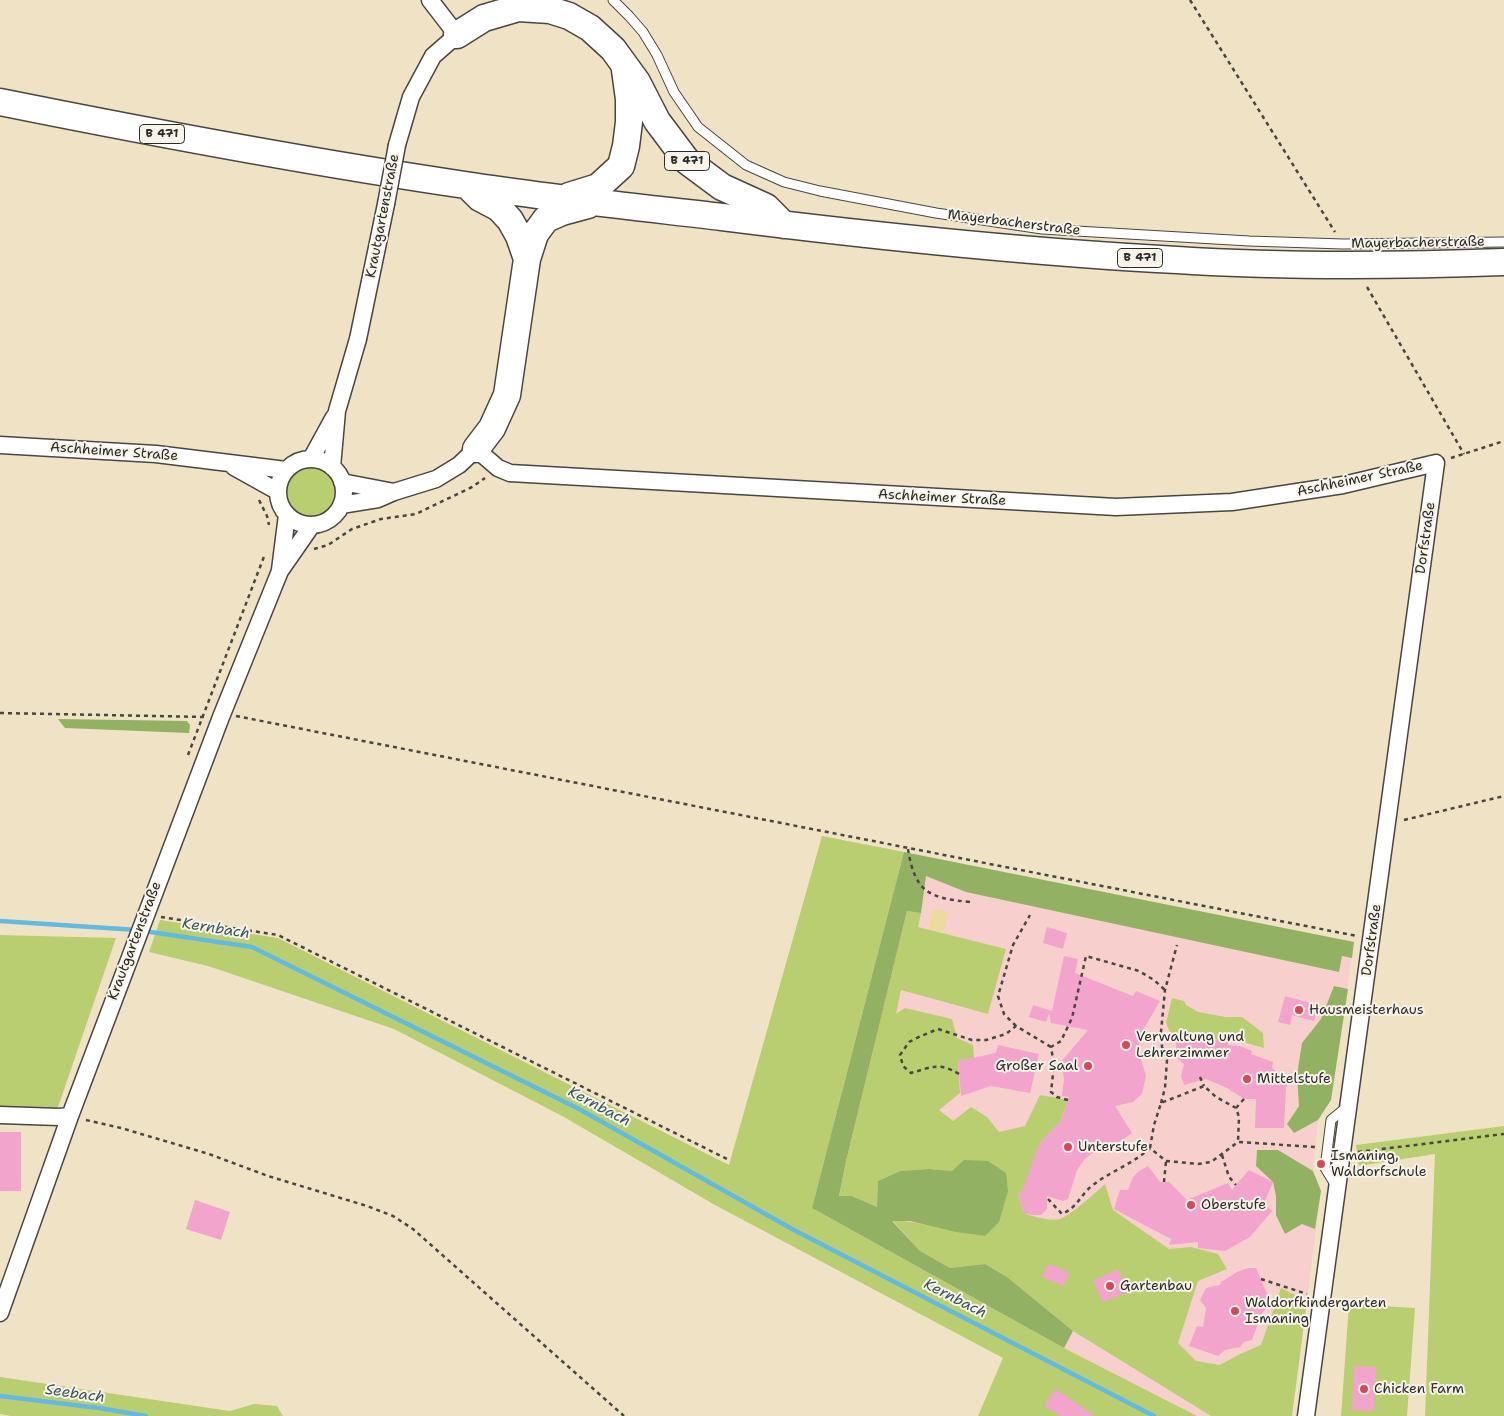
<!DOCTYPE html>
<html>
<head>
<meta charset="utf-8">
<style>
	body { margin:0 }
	canvas { display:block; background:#f0e2c5 }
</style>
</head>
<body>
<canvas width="1504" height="1416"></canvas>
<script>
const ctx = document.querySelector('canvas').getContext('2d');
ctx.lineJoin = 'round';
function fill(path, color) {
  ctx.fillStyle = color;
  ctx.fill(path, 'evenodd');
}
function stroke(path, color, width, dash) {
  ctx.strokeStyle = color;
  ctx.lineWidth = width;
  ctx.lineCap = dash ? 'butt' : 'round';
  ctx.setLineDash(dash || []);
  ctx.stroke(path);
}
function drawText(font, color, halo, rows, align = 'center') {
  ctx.font = font + ' "Shantell Sans",sans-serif';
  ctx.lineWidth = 4;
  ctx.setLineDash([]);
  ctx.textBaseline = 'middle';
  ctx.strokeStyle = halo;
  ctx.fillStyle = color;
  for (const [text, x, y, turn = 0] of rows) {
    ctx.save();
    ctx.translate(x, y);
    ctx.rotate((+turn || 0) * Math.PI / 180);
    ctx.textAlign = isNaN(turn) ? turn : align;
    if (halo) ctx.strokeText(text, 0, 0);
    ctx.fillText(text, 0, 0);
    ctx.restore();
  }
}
const built = new Path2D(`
	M822,836l532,106 -23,158 -13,20 -5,51 8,20 -29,225h-95l-133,-68 -252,-140z`);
const green = new Path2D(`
	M285 492a25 25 0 1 1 50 0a25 25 0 1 1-50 0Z
	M822,836l82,16 -92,356 252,140 133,68h-219l25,-58 -288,-153 -151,-88 -170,-88 -186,-63 -59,-14 11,-32 118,18 451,227z
	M907,911l14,2 -3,14 88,22 -18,65 -87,-24 -5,24 9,-6 47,11 5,19 16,7 1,13 -16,3 2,32 -21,17 14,11 18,-14 16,10 12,15 26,-6 15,-31 28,5 -7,21 -20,21 -15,40 9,5 -17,7 6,19c9,4 25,8 36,6 11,-4 35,-26 45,-35l8,26 56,39 22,-2 27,7 9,15 -29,12 -20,62 18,18 24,4 18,-10 23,-10 20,-57 26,13 -15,115h-81l-138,-85 -66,-54 -22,-13 -35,4 -30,-17 -28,-31c31,2 61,12 93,16l-33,-65 -23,-2 -29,2 -22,10 -1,26 -25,-11 -13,1 7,-36z
	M0,935l116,3 -59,172 -57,-2z
	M1172,998l12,3 2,4 12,7 28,5h16l21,16 1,15 -36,-10 -25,3v-7l-29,7 -8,-18z
	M1504,1126v290h-79l10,-262 -76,12 -3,-21z
	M1349,1304l66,4 -8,108h-66z
	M0,1377l230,34 24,-7 23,2 6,10h-272l-11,-2z`);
const forest = new Path2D(`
	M58,719l129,2 3,4 -1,8 -124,-5z
	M904,852l450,90 -2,16 -10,-2 -3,16 -373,-80 -40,-16 -5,37 -14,-2 -61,250 -7,35h13l25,11 1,-26 22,-10 29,-2 23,2 12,-11 24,1 18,12 2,18 -9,31 -14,14 -29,-4 -46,-11h-18l28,30 30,17 35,-4 22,13 66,54 -9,17 -252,-140z
	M1334,986l14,3 -17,111 -13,20 -24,13 -7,-9 12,-18 -2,-31 5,-32 19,-24z
	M1257,1150h21l35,21 8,20 -6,38 -13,-5 -17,10 -9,-19v-19l-3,-14 -17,-16z`);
const sand = new Path2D(`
	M933,908l16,4 -6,21 -15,-4z`);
const stream = new Path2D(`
	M0,921l137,9
	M144,931l108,16 329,163 211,119 362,187
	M0,1396l99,12 47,8`);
const building = new Path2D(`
	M1047,927l20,6 -4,16 -20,-6z
	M1064,956l14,3 -3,14 58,23 3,-5 24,10 -18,31 -3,8 2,20 5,16 -4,18 -9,8 -18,4 17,27 -26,18 -3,-7 -18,15 -8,11 -9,29 -5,2 -16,-5v13l-6,6h-9l-8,-2 -6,-19 4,-2 14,-40 5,-10 20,-21 8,-24 -7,-1 2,-17 -3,-17 27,-32 -37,-7 -2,-10 -3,9 -17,-5 4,-12 19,6z
	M1285,996l33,9 -4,16 -22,-6 -2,10 -12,-3z
	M1203,1034v7l25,-3v7l12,1 12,5 -1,3 22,8 -1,6 13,9 3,7 -2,4 -2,40h-29l1,-29h-12l-17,-11 -21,-9 -22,6 -3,-9 3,-12 -7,-6 -1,-16z
	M998,1045l41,9 -9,39 -39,-7 -30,10 -3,-35 38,-8z
	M0,1132h21v59h-21z
	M1148,1166l12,16h9l18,18 41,-17 4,7 17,-20 24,12 -9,21 8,8 -22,26 -25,14 -27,-3v-6l-29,3 2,-6 -57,-30 6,-19h8l5,-13 6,-6z
	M195,1200l35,12 -9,28 -35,-11z
	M1048,1264l21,8 -5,14 -22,-9z
	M1248,1268h8l11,26 3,11 -8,8 -10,27 -8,2 -4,5 -15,3 -7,6 -29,-10 8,-20 6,1 3,-19 -6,-8 6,-12 14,-3 1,-3 16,-10z
	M1118,1269l10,23 -25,10 -10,-21z
	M1354,1366l22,1 -2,44 -22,-1z
	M1055,1389l15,10 25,17h-34l-17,-10z`);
const path = new Path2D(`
	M1190,0l145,232
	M1367,287l97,167
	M1451,458l53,-17
	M259,500l8,16 2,9
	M314,549l14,-4 24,-16 29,-10 35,-5 56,-27 13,-9
	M0,713l206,4
	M236,716l1121,220
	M188,755l77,-201
	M1404,820l100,-24
	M908,849c7,43 20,49 62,53
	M161,917l117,18 449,224
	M1016,1026l-12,-12 -6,-18 15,-51 17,-30
	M959,1074c-20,-12 -27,-7 -48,-1l-8,-7 -3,-11 9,-13 12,-6 17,-7 34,11h14l20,-6 10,-8 35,21
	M1200,1077l4,9
	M1068,1100l-11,-3 -6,-5 3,-27 -3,-18 10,-6 11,-23 14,-62 53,15 15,9 11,10
	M1161,1103l4,-15 2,-28 -5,-13 -1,-15 4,-42 12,-45
	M1236,1108l8,-9
	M86,1120l35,8 88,26 59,22 99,30 26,10 20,13 211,187
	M1150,1148l4,-23 7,-22 43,-17 12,11 20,11 3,9 -1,25
	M1358,1152l146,-18
	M1222,1155l7,22 7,8
	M1164,1182l2,-21
	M1048,1199l14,15c16,-7 18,-19 31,-29 18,-14 40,-21 57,-37l16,13 32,3 13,-2 27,-20 78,5
	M1261,1279l46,15`);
const service = new Path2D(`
	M613,0l16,16 14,16 14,23 17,37 24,35 48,38 38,17 36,9 116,22 106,16 207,12 94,3 161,-2
	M1336,1186l-11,-18 6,-48 17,-14`);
const minor = new Path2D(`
	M397,145l14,-48 22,-41 24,-21 -27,-35
	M0,445l156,9 130,16
	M278 492a33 33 0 1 1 66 0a33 33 0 1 1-66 0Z
	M311,459l23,-42
	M234,467l43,24
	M332,467l5,-56 21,-72 28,-135
	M342,482l52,10
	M341,505l37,-6 16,-7 42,-13 23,-14 17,-16 22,19 12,5 606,34 116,-5 111,-17 93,-22 -130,953
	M280,570l7,-55
	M0,1115l59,2 11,-1
	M0,1313l70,-197 151,-399 59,-146 32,-46`);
const primary = new Path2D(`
	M457,35l27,-17 34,-10 32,2 19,6 21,12 23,21 24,33 20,39 30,40 35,26 44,20 18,18
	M0,102c154,31 309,60 465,83 85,13 171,22 257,32 151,19 303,35 455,43 108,7 218,6 327,2
	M470,188l10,10 19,10 11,12 9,16 8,23
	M569,196l29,-9 23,-21 5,-20 3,-24v-23l-4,-29
	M476,449l16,-21 15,-33 20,-136 8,-25 11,-15 16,-7 26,-7`);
const minorBridge = new Path2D(`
	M386,204l11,-59`);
const markers = [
	[1299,1010,5,"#d1495b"],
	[1126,1045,5,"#d1495b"],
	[1088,1066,5,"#d1495b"],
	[1247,1079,5,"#d1495b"],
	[1068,1147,5,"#d1495b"],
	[1321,1164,5,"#d1495b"],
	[1191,1205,5,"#d1495b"],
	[1110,1286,5,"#d1495b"],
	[1235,1311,5,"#d1495b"],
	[1364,1389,5,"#d1495b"]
];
const shields = [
	[162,134,45],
	[687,161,45],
	[1140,258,45]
];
const shieldNames = [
	["B 471",162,134],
	["B 471",687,161],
	["B 471",1140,258]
];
const streetNames = [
	["Krautgartenstraße",383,216,-79],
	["Mayerbacherstraße",1014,223,7],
	["Mayerbacherstraße",1418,243,-1],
	["Aschheimer Straße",114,452,4],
	["Aschheimer Straße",1360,479,-12],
	["Aschheimer Straße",942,498,3],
	["Dorfstraße",1426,538,-82],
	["Dorfstraße",1372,940,-82],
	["Krautgartenstraße",135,941,-69]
];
const poiNames = [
	["Hausmeisterhaus",1309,1010],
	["Verwaltung und",1136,1037],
	["Lehrerzimmer",1136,1053],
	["Großer Saal",1078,1066,"right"],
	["Mittelstufe",1257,1079],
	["Unterstufe",1078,1147],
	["Ismaning,",1331,1156],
	["Waldorfschule",1331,1172],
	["Oberstufe",1201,1205],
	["Gartenbau",1120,1286],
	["Waldorfkindergarten",1245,1303],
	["Ismaning",1245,1319],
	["Chicken Farm",1374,1389]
];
const waterNames = [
	["Kernbach",216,929,9],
	["Kernbach",599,1107,28],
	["Kernbach",955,1299,27],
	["Seebach",75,1394,8]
];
fill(built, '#f7d0ce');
fill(green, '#b9ce71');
fill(forest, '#92b163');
fill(sand, '#eeda9e');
stroke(stream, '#63bae0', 4.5);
fill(building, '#f2a4cc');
stroke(service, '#494642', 11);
stroke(minor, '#494642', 19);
stroke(primary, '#494642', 29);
stroke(path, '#494642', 2.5, [4, 4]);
stroke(service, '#fff', 9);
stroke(minor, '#fff', 16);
stroke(primary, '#fff', 26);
stroke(minorBridge, '#494642', 19, []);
stroke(minorBridge, '#fff', 16);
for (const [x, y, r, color] of markers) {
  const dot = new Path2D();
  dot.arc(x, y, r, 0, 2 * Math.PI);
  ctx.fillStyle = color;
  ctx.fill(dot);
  stroke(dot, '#f7f3e8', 2);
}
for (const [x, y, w] of shields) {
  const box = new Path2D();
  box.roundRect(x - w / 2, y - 9.5, w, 19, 4);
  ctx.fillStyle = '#f7f3e8';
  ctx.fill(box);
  stroke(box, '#2b2b2b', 1);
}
drawText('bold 12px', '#2b2b2b', null, shieldNames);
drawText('14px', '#2b2b2b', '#f7f3e8', streetNames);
drawText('14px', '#2b2b2b', '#f7f3e8', poiNames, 'left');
drawText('italic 15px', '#3c5661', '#f7f3e8', waterNames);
</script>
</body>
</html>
